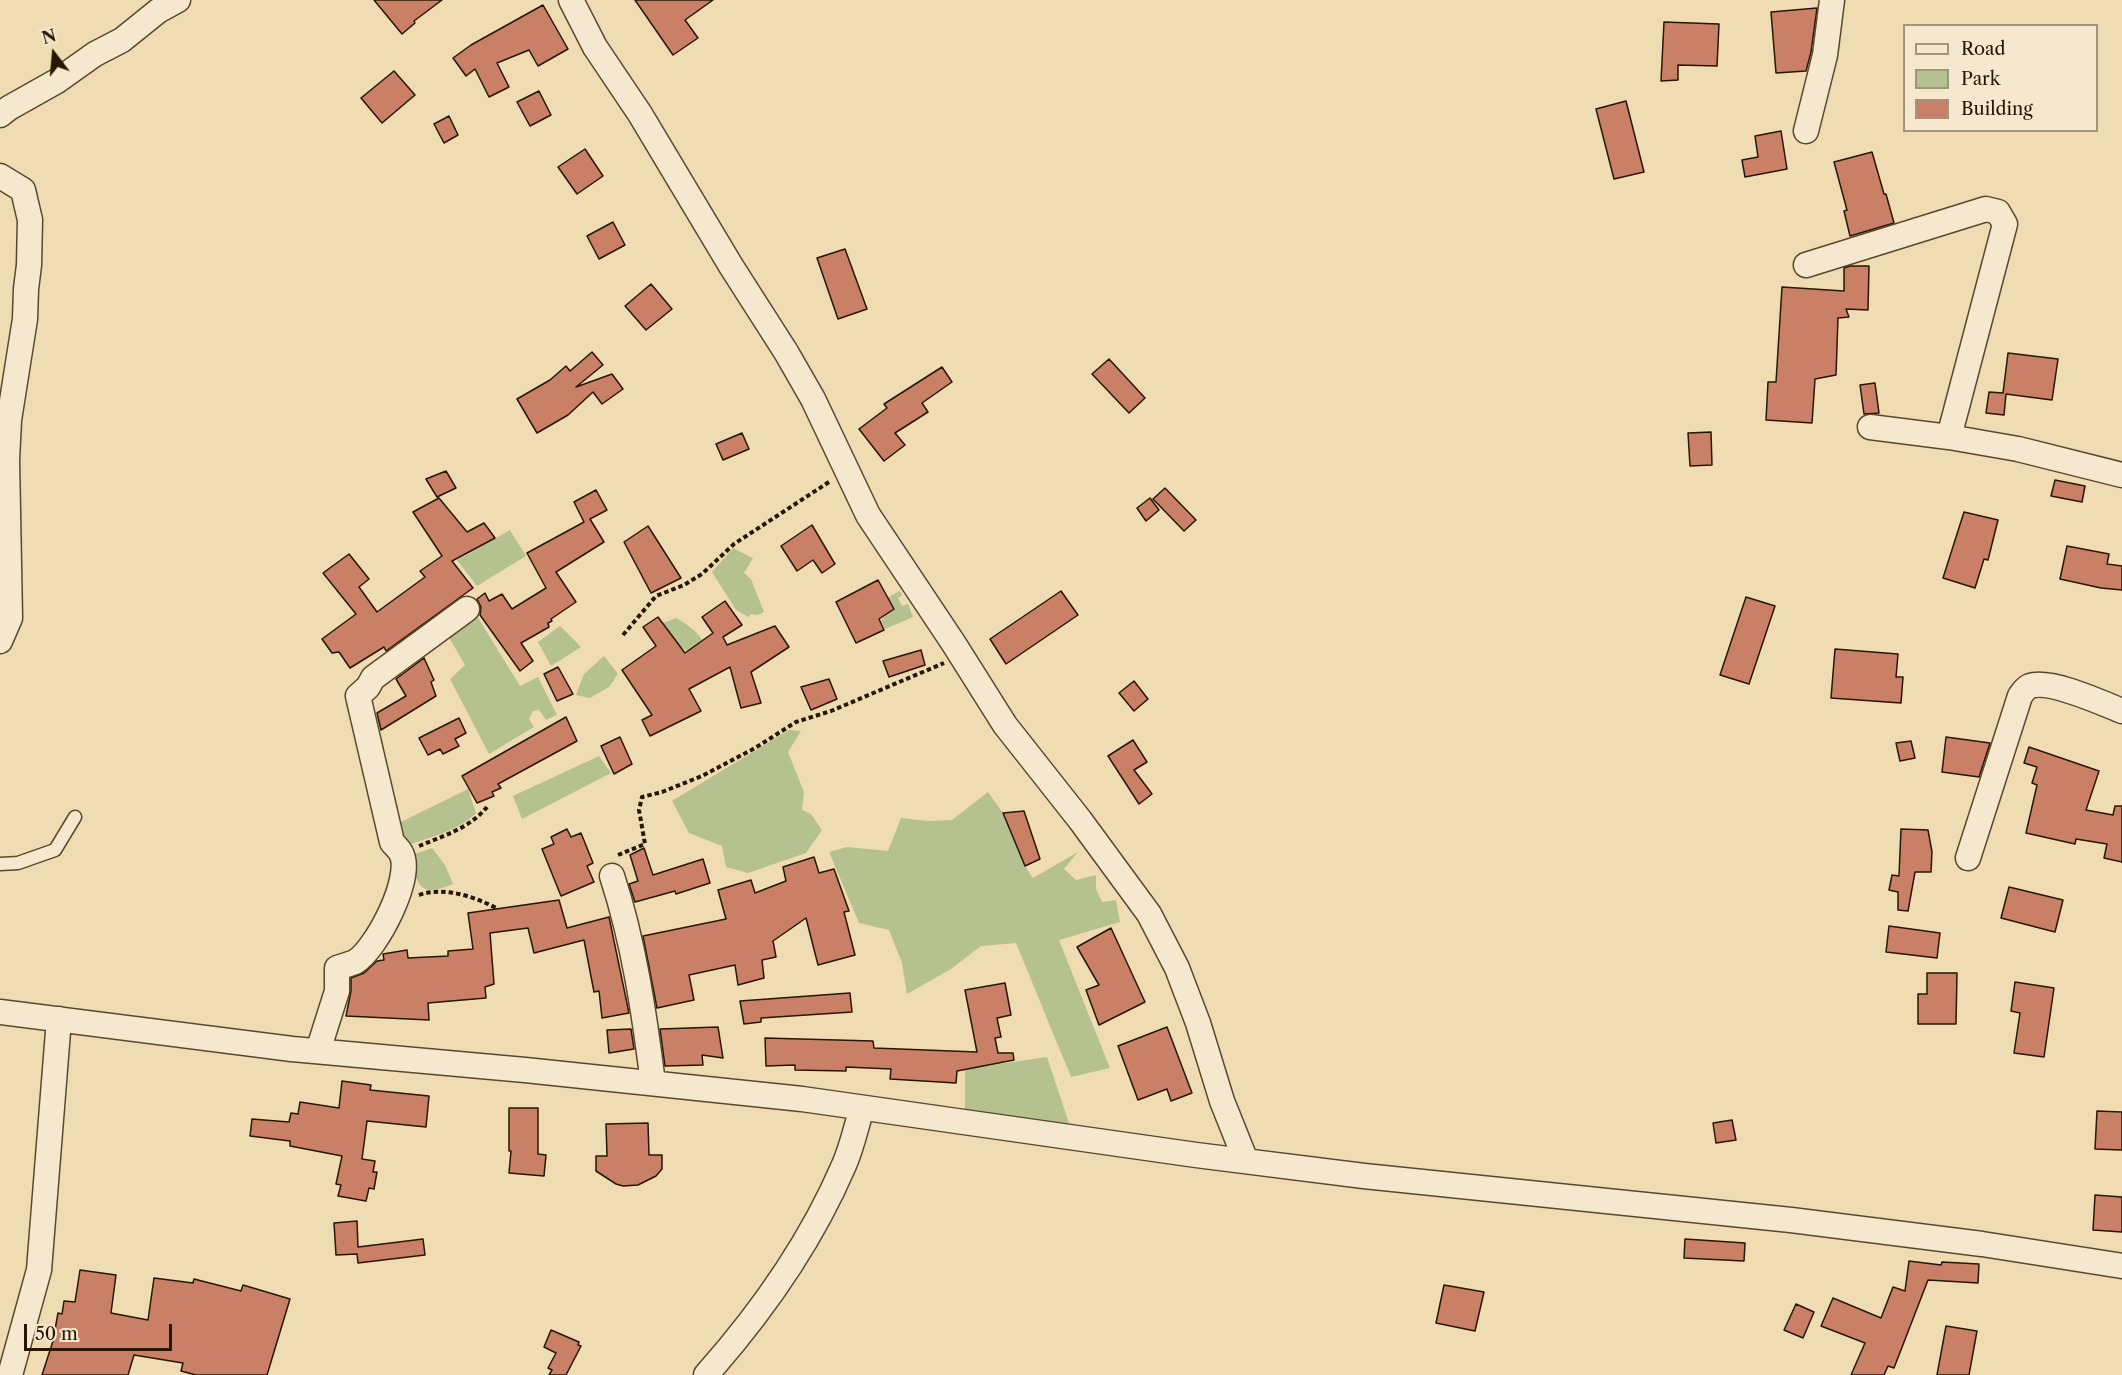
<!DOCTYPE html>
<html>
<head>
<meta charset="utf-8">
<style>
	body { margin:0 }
	#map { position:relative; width:2122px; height:1375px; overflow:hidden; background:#f0dcb3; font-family:"Libre Caslon Text",serif }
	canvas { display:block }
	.legend { position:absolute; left:1903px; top:24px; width:195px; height:108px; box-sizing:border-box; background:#f5e8ce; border:2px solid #a3947c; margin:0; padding:8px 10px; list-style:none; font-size:18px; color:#271701 }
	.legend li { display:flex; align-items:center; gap:12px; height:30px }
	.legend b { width:30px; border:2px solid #a3947c }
	.north { position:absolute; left:24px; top:24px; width:60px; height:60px; -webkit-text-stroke:4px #f5e8ce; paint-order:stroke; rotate:344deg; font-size:16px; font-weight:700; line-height:24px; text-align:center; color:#271701 }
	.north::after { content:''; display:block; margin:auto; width:21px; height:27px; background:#271701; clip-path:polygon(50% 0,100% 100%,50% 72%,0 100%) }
	.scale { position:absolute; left:24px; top:1324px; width:148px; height:27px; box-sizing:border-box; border:3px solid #271701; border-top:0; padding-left:8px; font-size:18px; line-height:21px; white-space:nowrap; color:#271701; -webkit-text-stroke:4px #f5e8ce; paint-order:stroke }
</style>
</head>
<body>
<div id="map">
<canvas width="2122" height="1375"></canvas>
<ul class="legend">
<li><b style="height:8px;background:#f5e8ce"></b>Road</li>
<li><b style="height:16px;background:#b5c290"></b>Park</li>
<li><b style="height:16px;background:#ca7f67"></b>Building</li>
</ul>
<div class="north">N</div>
<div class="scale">50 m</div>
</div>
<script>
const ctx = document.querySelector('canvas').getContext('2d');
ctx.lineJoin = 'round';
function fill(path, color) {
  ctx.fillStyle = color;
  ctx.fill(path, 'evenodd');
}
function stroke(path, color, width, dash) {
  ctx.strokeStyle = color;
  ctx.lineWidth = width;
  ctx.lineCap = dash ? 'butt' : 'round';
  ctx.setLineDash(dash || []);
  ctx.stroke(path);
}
const green = new Path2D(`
	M510,530l16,26 -49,30 -20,-26z
	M733,548l20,10 -9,15 7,6 13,33 -6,3 -7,-1 -3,3 -12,-7 -24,-38z
	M900,591l2,4 -4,3 4,8 6,-2 5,13 -28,12 -4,-9 4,-4 -6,-14z
	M477,616l43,70 18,-9 19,38 -11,5 -7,-10 -6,1 -4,8 5,8 -45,27 -39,-75 15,-14 -18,-31z
	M676,618c19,11 26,18 35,38 -28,0 -32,-12 -48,-33z
	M560,626l21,21 -30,19 -13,-24z
	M604,656l14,18 -9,13 -19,11 -14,-3 8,-21z
	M789,730l12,1 -13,21 16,40 -2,18 9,4 11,16 -16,23 -58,20 -22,-6 -4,-21 -33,-13 -17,-32z
	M599,756l12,17 -89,46 -9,-23z
	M468,789l8,24c-19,19 -49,25 -74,34l-5,-23z
	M988,792l15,21 22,53 8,12 45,-26 -14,17 12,11 20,-5v14l6,13 14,-2 4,22 -61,18 51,128 -39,9 -55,-134 -35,3 -30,23 -44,25 -5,-31 -13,-33 -30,-7 -30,-71 18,-5 41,4 13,-33 27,3 24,-1z
	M432,848l13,17 8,19c-37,15 -32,0 -47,-27z
	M1047,1057l25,75 -107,-17v-46z`);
const building = new Path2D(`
	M374,0h68l-28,21 1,2 -13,11z
	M635,0h78l-28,20 13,18 -25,17z
	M543,5l25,44 -30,17 -9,-16 -32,13 12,24 -20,10 -14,-28 -9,7 -13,-18 18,-13z
	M1817,8l-6,44 -5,19 -30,2 -5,-61z
	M1664,22l55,2 -2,42 -39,-1v15l-17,1z
	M394,71l21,24 -33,28 -21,-25z
	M539,91l12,24 -21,11 -13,-24z
	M1626,101l18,71 -30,7 -18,-70z
	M449,116l9,19 -14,8 -10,-19z
	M1781,131l6,38 -42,8 -3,-17 16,-3 -3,-21z
	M585,149l18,27 -26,18 -19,-27z
	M1872,152l12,42h2l8,29 -44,13 -6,-25 3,-1 -13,-48z
	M613,222l12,23 -26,14 -12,-23z
	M845,249l22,60 -29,10 -21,-61z
	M1850,266h19l-1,44 -22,-1 3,8 -11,1 -2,57 -21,4 -3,44 -46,-3 2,-38h8l6,-95 62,4v-23z
	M651,284l21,25 -26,21 -21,-24z
	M592,352l11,13 -27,22 36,-13 11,15 -21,15 -9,-12 -25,23 -31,18 -20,-34 33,-19 16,-14 4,5z
	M2008,353l50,6 -6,41 -46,-6 -2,21 -18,-2 3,-21 14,1z
	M1109,359l36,39 -16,15 -37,-39z
	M942,367l10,15 -30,21 6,9 -33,21 10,12 -21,16 -25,-32 28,-21 -3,-4z
	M1875,383l4,30 -15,1 -4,-29z
	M1711,432l1,33 -22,1 -2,-33z
	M742,433l7,16 -26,11 -7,-16z
	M446,471l10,17 -19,9 -11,-18z
	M2055,480l30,6 -3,16 -31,-6z
	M1165,488l31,32 -12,11 -31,-32z
	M596,490l11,20 -17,9 14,23 -48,30 20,30 -25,17 1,2 -4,2 1,4 -28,16 12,18 -13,10 -40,-56 1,-8 -4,-8 8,-6 4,8 13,-7 10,15 34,-21 -19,-35 57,-31 -10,-20z
	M439,498l28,34 17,-9 11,15 -43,23 21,27 -87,63 -2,-4 -34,21 -11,-16 -7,1 -10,-14 34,-25 -33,-41 26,-19 20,25 -10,8 18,25 48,-35 -5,-6 22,-15 -29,-44z
	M1150,498l9,12 -13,11 -9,-13z
	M1964,512l34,8 -10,40 -4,-1 -9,29 -32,-10z
	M812,525l23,39 -13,9 -9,-13 -16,11 -16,-25z
	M648,526l33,52 -30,15 -27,-51z
	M2067,546l42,8 -2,10 15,2v24l-21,-2 -41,-9z
	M878,580l16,29 -15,10 5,11 -28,13 -20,-41z
	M1061,591l17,24 -72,49 -16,-25z
	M1746,597l29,9 -26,78 -29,-9z
	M725,601l17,24 -19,12 4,8 48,-19 14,21 -38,25 10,31 -20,5 -11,-41 -41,22 12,22 -51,25 -8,-16 10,-5 -30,-45 34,-24 -13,-19 15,-10 27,36 28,-20 -11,-16z
	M1835,649l63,5 -2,23h7l-2,26 -70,-5z
	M921,650l4,15 -36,12 -6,-16z
	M424,658l10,22 -3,2 5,14 -55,34 -4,-17 29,-17 -10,-17z
	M558,667l15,27 -16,7 -13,-27z
	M829,679l8,20 -26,11 -10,-23z
	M1134,681l14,18 -14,12 -15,-18z
	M566,717l11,24 -79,43 3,4 -9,4 2,4 -17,7 -15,-27z
	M459,718l7,15 -11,6 4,7 -16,8 -3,-5 -12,6 -9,-17z
	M620,737l12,27 -18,10 -13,-28z
	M1946,737l44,6 -11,34 -37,-5z
	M1133,740l14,22 -13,8 18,24 -13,10 -31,-48z
	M1911,741l4,17 -15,3 -4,-18z
	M2029,747l70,24 -13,39 27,5 2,-9h7v56l-18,-4 3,-14 -31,-5 -1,5 -49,-11 11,-48 -5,-2 5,-16 -13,-4z
	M1024,811l16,48 -15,7 -22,-53z
	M567,829l4,8 10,-4 12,30 -6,3 7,16 -33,14 -19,-47 12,-5 -3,-7z
	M1901,829l27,1 4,22 -1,20h-16l-7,39 -10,-1v-18l-9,-2 3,-15 7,1z
	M644,848l9,27 50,-16 7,24 -34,11 -1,-3 -40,11 -6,-18 9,-3 -8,-26z
	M814,857l5,16 15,-4 15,42 -5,1 11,43 -37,10 -12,-47 -33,23 3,16 -14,3 2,18 -26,7 -3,-20 -46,10 5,25 -37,8 -14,-72 83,-17 -8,-29 33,-10 4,13 31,-12 -3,-14z
	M2009,887l54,13 -8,32 -54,-14z
	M559,900l8,28 42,-11 20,96 -27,5 -3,-27 -5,1 -10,-52 -50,13 -6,-25 -38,5 4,51 -9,3 1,11 -58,5 1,17 -83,-4 5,-25v-13l13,-5 13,-12 7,-1 -1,-6 24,-4 1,8 40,-2v-5l25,-2 -5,-36z
	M1889,926l51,7 -3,25 -51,-6z
	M1111,928l34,74 -46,23 -13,-35 13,-5 -22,-38z
	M1927,973h30l-1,51h-38v-30h9z
	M2015,982l39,6 -10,69 -30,-4 6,-40 -9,-2z
	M1005,983l6,32 -14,3 4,19 -6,1 3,15h15l1,7 -57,11 -1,12 -66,-4 1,-10 -45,-2v4l-51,-1v-5l-29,1 -1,-28 108,3 1,7 103,4 -12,-62z
	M850,993l2,19 -91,6v4l-17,2 -4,-23z
	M718,1027l5,31 -21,-3 1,10 -38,1 -5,-37z
	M1167,1027l25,66 -21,8 -4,-12 -29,11 -20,-54z
	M631,1029l3,20 -25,4 -2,-23z
	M342,1081l29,4 -1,5 59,6 -3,31 -59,-6 -5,38 13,2 -2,11h4l-3,17 -5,-1 -3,13 -28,-5 3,-11 -5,-1 6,-28 -52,-10v-5l-40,-5 2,-17 37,3 2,-9 7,1 2,-12 39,6z
	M509,1108h29v46l8,1 -2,21 -35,-3 2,-22h-2z
	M2097,1111l25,1v38l-27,-1z
	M1732,1120l4,20 -20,3 -3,-20z
	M648,1123l1,32h13v14l-6,7 -18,9 -15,1 -7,-2 -20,-13v-15h11l-1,-32z
	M2095,1195l27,2v35l-29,-2z
	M357,1221l1,26 65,-8 2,16 -67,8 -1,-9 -21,1 -2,-32z
	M1685,1239l60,4 -1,18 -60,-3z
	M1909,1261l32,4 1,-3 37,2 -1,19 -50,-3 -34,88 -6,-2 -4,9h-33l14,-32 -44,-17 12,-28 48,20 12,-31 12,4z
	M80,1270l36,5 -5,38 37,7 6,-42 39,5 1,-4 47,12 2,-6 47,14 -23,76h-71l-15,-4 2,-8 -49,-8 -6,20h-86l11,-34 5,-28 4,1 2,-13 11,1z
	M1444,1285l40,7 -9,39 -39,-8z
	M1796,1304l18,8 -11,26 -19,-8z
	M1946,1326l31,5 -8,44h-32z
	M551,1330l28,12 -1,3 3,1 -15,29h-17l3,-5 -4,-2 8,-15 -12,-6z`);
const path = new Path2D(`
	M623,635l33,-39 28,-11 18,-11 32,-30 95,-62
	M419,846c24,-10 51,-18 68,-39
	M618,855l27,-11 -6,-34 3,-13 20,-5 40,-16 53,-28 41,-26 35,-11 113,-48
	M419,895c25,-9 57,2 79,14`);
const lane = new Path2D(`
	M0,864l18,-1 37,-13 20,-33`);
const street = new Path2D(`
	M571,0l24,47 45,67 91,152 55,86 27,47 55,116 86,129 51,81 75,95 69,94 28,54 21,55 24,78 24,60
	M0,115l9,-7 48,-27 38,-27 27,-14 36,-29 20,-11
	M1806,131l19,-76 7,-55
	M0,176l23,14 7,30 -1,45 -3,24 -1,30 -16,101 -2,40 3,158 -10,23
	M1806,265l180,-56 12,3 7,12 -56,213
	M1870,427l79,10 69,12 104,26
	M1968,858l52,-162c3,-4 5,-8 10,-10 20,-7 72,17 92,25
	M612,876c22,67 32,136 41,207
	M0,1012l292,37 233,21 277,29 394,56 168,21 427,44 191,24 140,22
	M318,1051l19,-60v-23c6,-2 13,-4 18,-6 21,-12 59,-85 46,-109 -2,-4 -7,-8 -9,-11l-34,-146 10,-9 5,-9 94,-69
	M10,1375l29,-105 20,-251
	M706,1375c55,-62 105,-133 138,-210 8,-18 12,-38 18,-57`);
fill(green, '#b5c290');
fill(building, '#ca7f67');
stroke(building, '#271701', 1.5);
stroke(lane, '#59482e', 15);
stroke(street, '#59482e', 27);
stroke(path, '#271701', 4, [4.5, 3]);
stroke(lane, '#f5e8ce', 12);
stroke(street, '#f5e8ce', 24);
</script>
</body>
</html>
